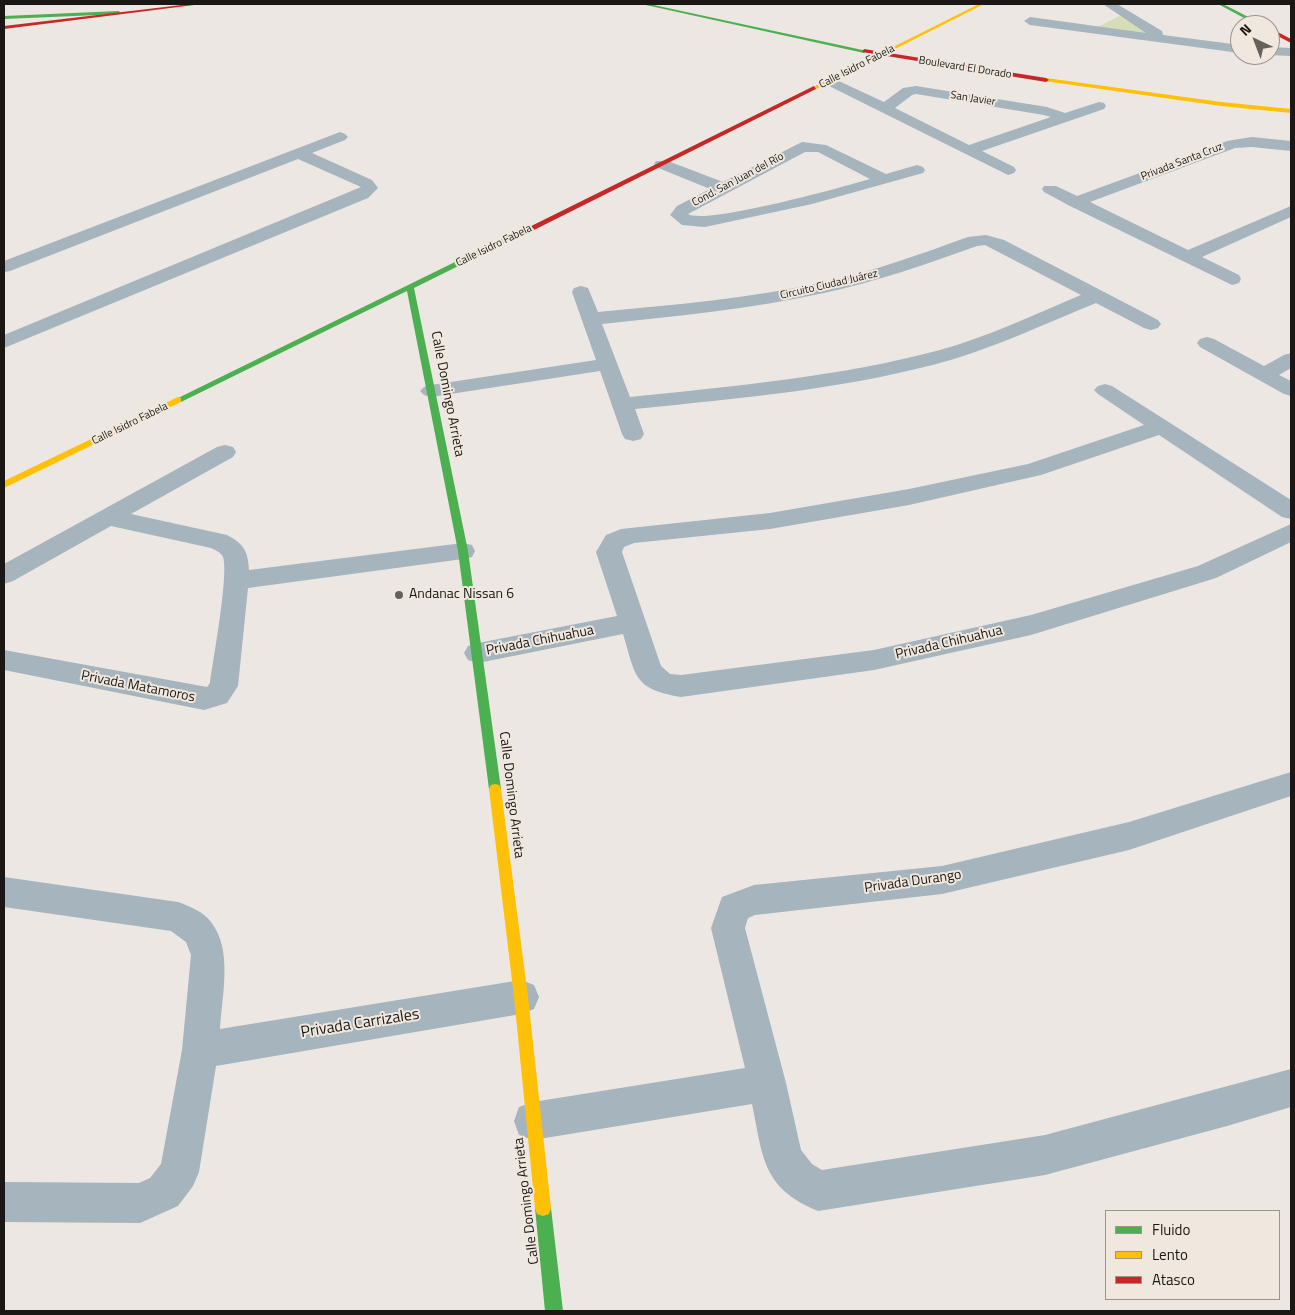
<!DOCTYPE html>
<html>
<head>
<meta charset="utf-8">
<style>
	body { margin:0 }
	#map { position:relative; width:1295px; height:1315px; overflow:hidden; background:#ece7e2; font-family:"Titillium Web",sans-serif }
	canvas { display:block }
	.frame { position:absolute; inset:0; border:5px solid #1a1714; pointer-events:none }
	.legend { position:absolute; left:1105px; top:1210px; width:175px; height:90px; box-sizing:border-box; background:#f0e8de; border:1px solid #9a948d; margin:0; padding:6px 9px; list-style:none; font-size:15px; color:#1a1714 }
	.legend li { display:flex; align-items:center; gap:10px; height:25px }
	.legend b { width:25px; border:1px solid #9a948d }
	.north { position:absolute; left:1230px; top:15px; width:50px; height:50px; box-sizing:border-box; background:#f0e8de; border:1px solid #9a948d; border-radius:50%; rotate:317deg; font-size:14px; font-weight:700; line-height:20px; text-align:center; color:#1a1714 }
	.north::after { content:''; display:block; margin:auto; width:18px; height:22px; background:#64605c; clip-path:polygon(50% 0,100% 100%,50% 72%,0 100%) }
</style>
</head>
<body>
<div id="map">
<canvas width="1295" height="1315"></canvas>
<div class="frame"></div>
<ul class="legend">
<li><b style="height:6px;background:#4caf50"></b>Fluido</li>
<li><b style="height:6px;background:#ffc107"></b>Lento</li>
<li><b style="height:6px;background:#c62828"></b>Atasco</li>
</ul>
<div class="north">N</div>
</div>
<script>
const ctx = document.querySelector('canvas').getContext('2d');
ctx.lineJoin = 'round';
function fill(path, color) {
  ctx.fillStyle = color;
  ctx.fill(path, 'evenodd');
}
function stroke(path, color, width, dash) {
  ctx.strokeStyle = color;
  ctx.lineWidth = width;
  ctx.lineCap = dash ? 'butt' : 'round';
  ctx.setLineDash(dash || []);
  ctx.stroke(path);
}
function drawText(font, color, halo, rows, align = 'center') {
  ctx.font = font + ' "Titillium Web",sans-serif';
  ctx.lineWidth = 4;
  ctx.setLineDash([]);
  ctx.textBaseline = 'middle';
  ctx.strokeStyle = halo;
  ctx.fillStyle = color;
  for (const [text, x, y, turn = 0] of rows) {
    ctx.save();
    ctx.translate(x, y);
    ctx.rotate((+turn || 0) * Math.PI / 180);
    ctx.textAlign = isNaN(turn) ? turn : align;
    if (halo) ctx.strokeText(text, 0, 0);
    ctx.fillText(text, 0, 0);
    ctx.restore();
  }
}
const green = new Path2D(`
	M1121,15l29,20 -52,-8z`);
const street = new Path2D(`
	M1103,4h14l45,27 1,4 77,10v8l-210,-28 -6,-4 6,-4 116,16z
	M1270,47l21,1v8l-21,-1z
	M830,77l54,25 19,-14 13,-2 131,21 18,6 34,-11 5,1 2,3 -2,3 -122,42 32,16 2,3 -2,3 -6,2 -183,-91 -2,-3zM916,94l128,21 7,2 -82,28 -74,-37 17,-13z
	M340,132l5,2 3,3 -3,3 -33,13 60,27 6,8 -10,10 -364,150v-13l357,-148 -63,-28 -288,112 -6,1v-11z
	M1252,137l39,4v10l-39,-4 -17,1 -145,54 98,48 103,-44v11l-89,40 37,18 2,4 -2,4 -7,2 -162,-79 -26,-14 -2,-3 2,-3h12l21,10 150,-55z
	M802,142l24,3 60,29 31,-9 6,2 2,3 -2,3 -111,31 -107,23 -23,-2 -12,-10 7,-9 33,-17 -54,-22 -2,-3 2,-3h12l55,21zM805,152h13l52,27c-27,8 -164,46 -182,35z
	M986,235l18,5 154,80 3,4 -3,4 -7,2 -7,-2 -48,-25c-47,19 -93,41 -142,56 -104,30 -212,39 -319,50l9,25 -3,5 -8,2 -8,-2 -3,-5 -22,-63 -169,26 -7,-2 -4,-4 4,-4 7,-2 165,-25 -24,-68 2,-4 7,-2 7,2 10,24c76,-7 153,-14 227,-30 49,-11 96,-28 143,-45zM985,245l96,50c-45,19 -94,42 -141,55 -101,27 -206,36 -310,47l-28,-73c75,-8 149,-15 222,-31 52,-11 102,-29 153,-47z
	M1207,337l7,2 50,27 20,-11 7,-2v15l-12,7 12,6v15l-7,-2 -84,-47 -3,-4 3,-4z
	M1105,384l7,2 179,114v19l-9,-2 -123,-82 -118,40 -132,30 -139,24 -136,14 -10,4 -2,5 39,114 9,8 11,1 193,-25 157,-35 167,-49 93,-42v18l-75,36 -185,57 -157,35 -193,27c-48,-8 -45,-21 -58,-63l-145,29 -10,-3 -4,-7 4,-7 10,-3 139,-27 -21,-64 10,-17 15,-6 149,-16 139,-24 119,-25 116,-39 -46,-31 -4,-4 4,-4z
	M225,445l8,2 3,5 -3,5 -102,57 96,21c17,9 21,16 22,35l214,-27 9,2 3,6 -3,6 -9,2 -215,29 -10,98 -11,17 -23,7 -200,-40v-20l203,37 3,-4c3,-23 19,-109 13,-126 -2,-5 -8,-7 -12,-9l-100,-22 -98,55 -9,3v-20l213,-117z
	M1291,772v24l-162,54 -187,44 -187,21 -7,3 -3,10 41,155 15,67 11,14 10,6 223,-35 246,-66v38l-64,19 -182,49 -227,36c-56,-23 -55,-54 -66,-107l-219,36 -14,-5 -5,-14 5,-14 14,-5 212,-34 -34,-140 11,-31 32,-12 188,-19 187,-44z
	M4,877l174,25c11,4 26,10 33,20 22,28 11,73 9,107l301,-49 13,5 5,12 -5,12 -13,5 -305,52 -17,106 -6,14 -15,20 -38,17 -136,-1v-40l135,1 11,-5 11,-14 21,-114 9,-95 -5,-13 -15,-11 -167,-24z`);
const fast = new Path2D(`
	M641,4h8l218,47 -3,2z
	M1218,4h5l41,21h-7z
	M119,11l2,3 -117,5v-3z
	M512,234l7,2 -105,52 54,263 33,238 -2,4 -4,1 -4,-1 -2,-4 -31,-238 -51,-260 -226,111h-6l-1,-2z
	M543,1200l6,2 2,6 12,103h-18l-10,-103 2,-6z`);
const slow = new Path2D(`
	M979,4h5l-168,85 -5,-1z
	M1046,78l175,24 70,7v4l-70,-7 -177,-25z
	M178,397l3,1v4l-177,86v-7z
	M495,784l4,1 2,4 27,208 23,211 -2,6 -6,2 -6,-2 -2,-6 -21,-211 -25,-208 2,-4z`);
const jam = new Path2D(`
	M190,4h12l-198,25v-3z
	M1270,28l21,11v4l-21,-11z
	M864,49l182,29 3,2 -3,2 -184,-30z
	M814,86l2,3 -298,149 -7,-2z`);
const markers = [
	[399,595,5,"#64605c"]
];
const farStreetnames = [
	["Calle Isidro Fabela",857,67,-27],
	["Boulevard El Dorado",965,68,9],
	["San Javier",973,99,9],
	["Privada Santa Cruz",1182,162,-21],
	["Cond. San Juan del Río",738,180,-28],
	["Calle Isidro Fabela",494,246,-26],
	["Circuito Ciudad Juárez",829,285,-13],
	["Calle Isidro Fabela",130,424,-26]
];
const streetNames = [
	["Calle Domingo Arrieta",447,394,79],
	["Privada Chihuahua",540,641,-11],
	["Privada Chihuahua",949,643,-13],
	["Privada Matamoros",138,687,11],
	["Calle Domingo Arrieta",511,795,83],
	["Privada Durango",913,882,-8],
	["Calle Domingo Arrieta",527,1201,-97]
];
const poiNames = [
	["Andanac Nissan 6",409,595]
];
const nearStreetnames = [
	["Privada Carrizales",360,1024,-9]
];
fill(green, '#d8ddb9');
fill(street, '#a5b4bd');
fill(fast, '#4caf50');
fill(slow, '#ffc107');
fill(jam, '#c62828');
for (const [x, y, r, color] of markers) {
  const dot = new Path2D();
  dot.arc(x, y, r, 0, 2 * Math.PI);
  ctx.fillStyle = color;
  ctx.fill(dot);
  stroke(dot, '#f0e8de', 2);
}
drawText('11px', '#1a1714', '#f0e8de', farStreetnames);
drawText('14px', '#1a1714', '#f0e8de', streetNames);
drawText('14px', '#1a1714', '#f0e8de', poiNames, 'left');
drawText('16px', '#1a1714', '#f0e8de', nearStreetnames);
</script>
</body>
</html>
